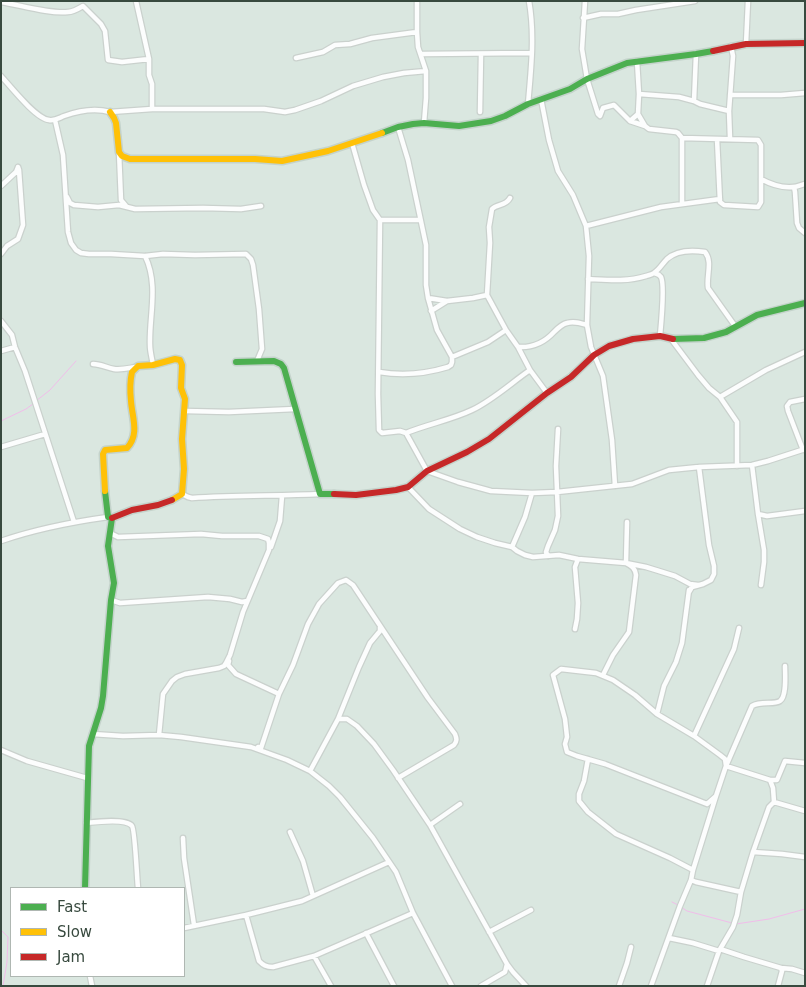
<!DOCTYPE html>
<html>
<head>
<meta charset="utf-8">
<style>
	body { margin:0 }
	#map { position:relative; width:806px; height:987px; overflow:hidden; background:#edf3f0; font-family:"DejaVu Sans",sans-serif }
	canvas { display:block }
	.frame { position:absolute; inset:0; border:2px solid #384a3f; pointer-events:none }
	.legend { position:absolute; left:10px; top:887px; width:175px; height:90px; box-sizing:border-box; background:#fff; border:1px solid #afb7b2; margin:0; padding:6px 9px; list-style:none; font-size:15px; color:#384a3f }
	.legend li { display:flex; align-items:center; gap:10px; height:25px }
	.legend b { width:25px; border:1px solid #afb7b2 }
</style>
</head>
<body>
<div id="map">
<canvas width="806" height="987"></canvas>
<div class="frame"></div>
<ul class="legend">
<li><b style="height:6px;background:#4caf50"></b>Fast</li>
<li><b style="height:6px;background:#ffc107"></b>Slow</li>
<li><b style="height:6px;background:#c62828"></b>Jam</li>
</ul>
</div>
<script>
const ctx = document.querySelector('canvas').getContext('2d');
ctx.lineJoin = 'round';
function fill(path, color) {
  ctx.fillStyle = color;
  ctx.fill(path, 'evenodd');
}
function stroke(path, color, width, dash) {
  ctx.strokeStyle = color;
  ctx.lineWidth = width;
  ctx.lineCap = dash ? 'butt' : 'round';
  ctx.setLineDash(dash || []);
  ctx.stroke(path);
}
const residential = new Path2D(`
	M1,1h804v985h-804zM11,888h173v88h-173z`);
const stream = new Path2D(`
	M36,401l14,-11 26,-29
	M1,421l25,-12 7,-5
	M672,902l6,3
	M681,907l6,4 45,12
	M736,924l33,-5 36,-10
	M1,930l7,7 -1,25 -4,24`);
const street = new Path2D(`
	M136,1l13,58v16l3,9v25
	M417,1v31l1,15 8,24v27l-2,25
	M585,1l-3,48 5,30 11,35 2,2 3,-8 11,-3 16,16 15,5
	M1,2c19,3 48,12 67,10 5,0 10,-3 15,-6l18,18 4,7 3,29 14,2 27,-3
	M583,18l18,-4h17l18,-4 59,-9
	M746,44l2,-43
	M422,54l109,-1
	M696,54l-2,47 6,3 29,7
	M296,58l27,-6 12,-7 15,-1 22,-6 45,-6
	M1,76c10,11 35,43 48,44 6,1 10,-2 15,-4 14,-5 31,-8 46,-4l42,-3h112l21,3 10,-2 26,-9 32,-15 30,-9 21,-4 22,-2
	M639,94l40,3 15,4
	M730,95h51l24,-2
	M541,99l8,41 9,31 15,24 13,31 3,30 -2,69 4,22 12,29 9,64 3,46
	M528,104c3,-34 7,-69 1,-103
	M480,112l1,-58
	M638,114l7,12 4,3 27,3 2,1 4,5 76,2 3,5v57l-3,5 -34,-2 -4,-3 -3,-63
	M55,120l8,35 5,77 3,11 5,7 5,3 8,1h22l34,2 18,-2 32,1 51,-1 5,5 2,6 6,44 3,40 -5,12
	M630,121l8,-7 1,-20 -2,-33
	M730,138l-1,-27 4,-55 -2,-10
	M352,143l12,42 9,25 7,10 -2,174 1,36 3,3 18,-2 6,2c22,-9 45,-13 66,-23 21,-10 39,-27 58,-40
	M119,152l2,48 5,6
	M761,179c9,5 21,9 32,8 4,0 7,-2 12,-3
	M1,186l15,-14 2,-5
	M794,187l1,5 2,31 2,5 6,5
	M67,197l3,6 4,2 24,2 21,-2 16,4 68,-1 38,1 20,-3
	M510,198c-4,8 -13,6 -18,11l-3,18 1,16 -3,52 19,35 12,17 12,23 17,23
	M682,204v-66
	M380,220h40
	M586,226l75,-19 59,-8
	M1,254l6,-8 11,-7 5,-14 -4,-55 -1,-3
	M145,256c14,29 4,59 5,89 0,7 2,13 3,20
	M654,273c3,1 5,1 7,4 4,8 0,48 -1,59
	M588,279c20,1 39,3 58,-3 3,-1 5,-1 8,-3 5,-3 9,-10 13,-14 10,-9 25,-9 38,-7 8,10 1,24 3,36l27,38
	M428,298l19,3 26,-3 14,-3
	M431,311l16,-10
	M1,321l11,14 3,12 10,24 49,151
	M671,339l27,36 11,13 11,9 17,25v44
	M518,347c15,1 26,-4 36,-15 4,-4 8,-8 13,-9 7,-2 13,0 20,2
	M1,351l14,-4
	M452,357l36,-15 18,-12
	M93,364c8,0 14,4 21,5 8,1 15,-1 22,-2
	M379,372c24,4 46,2 69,-5l3,-2 1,-3v-5l-15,-27 -9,-32 -2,-13v-40l-18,-85 -10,-33
	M720,397l46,-27 39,-18
	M185,411l44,1 66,-3
	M406,433l21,38 31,11 33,9 41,2 25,-1 75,-8 37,-14 30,-3 53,-2 16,-4 37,-12
	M1,447l44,-13
	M803,450l-15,-39 -1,-5 3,-4 15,-3
	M752,465l6,49 6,36v12l-3,23
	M408,487l21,22 31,20 17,8 18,6 17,4 5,4 8,4 8,2 26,-2 19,4 48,4 20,4 13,4 16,5 15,8 8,1
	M182,494l6,3 4,1c43,-3 85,-2 128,-4
	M758,514l9,2 38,-5
	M110,531l2,3 6,3 83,-3 21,2h37l9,3 1,4v7l-26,62 -13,43 -4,8 -2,3 -5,2 -34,6 -8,3 -5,4 -9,13 -4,41
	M1,541c35,-12 71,-19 107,-24
	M271,547l9,-26 2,-25
	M512,547l13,-30 7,-24
	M548,556l-2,-4 2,-6 7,-16 3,-14 -2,-50 2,-37
	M689,592l3,-5 11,-3 8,-4 3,-6v-8l-5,-21 -10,-78
	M111,600l9,3 88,-6 22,2 12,3 5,-1
	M575,629l2,-10 1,-16 -3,-36 3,-8
	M229,661l-1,4 8,9 43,20
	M603,675l10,-20 16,-23 7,-57c-1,-7 -4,-9 -10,-12l1,-41
	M657,714l7,-28 12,-24 6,-19 7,-53
	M338,719h9l10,7 17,18 19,26 37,55 77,139 6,8 13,14
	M92,734l31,2 36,-1 22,2 70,10 36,13 23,11 19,15 11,11 33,41 23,34 17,41 39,73
	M694,736l40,-87 5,-21
	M258,747l3,1 18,-54 14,-29 15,-41 11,-20 19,-21 8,-3 7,5 75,113 27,36c2,5 2,7 -1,11l-56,33
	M1,750l26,11 60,17
	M588,759l-4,22 -5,13v7l9,11 28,22 54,24 23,12
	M310,771l28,-52 21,-52 11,-24 10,-12v-4
	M770,780l3,8 1,14 31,9
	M716,796l-9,8 -102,-40 -28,-8 -10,-4 -2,-8 2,-7 -2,-18 -12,-44 8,-6 35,4 17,7 22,15 22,19 37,22 26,19 5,4 1,7 44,14h7l8,-19 20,2
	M86,823c9,-1 40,-5 46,3 3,4 5,53 6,62
	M430,825l30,-21
	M290,832l13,29 10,35
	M183,838l1,20 10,67
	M753,852l29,2 23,3
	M741,892l12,-40 16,-45 5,-5
	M246,915l13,46c4,4 7,6 14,6l41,-11 99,-43
	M184,928l62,-13 56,-14 87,-39
	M489,932l42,-22
	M366,933l28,53
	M669,938l24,5 26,8
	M720,949l24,8 37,11
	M314,956l17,30
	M90,976l2,10
	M481,986l24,-14 2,-8
	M619,986l8,-23 4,-16
	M651,986l29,-80 11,-26
	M707,986l12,-35 14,-24 4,-12 4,-23 -45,-10 -5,-2 2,-10 23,-74 10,-30 26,-60c5,-3 10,-3 16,-3 3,0 9,0 12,-2 7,-5 5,-27 5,-35
	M778,986l4,-15 -1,-3 11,1 13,4`);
const fast = new Path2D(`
	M382,133l16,-6 15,-3 11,-1 35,3 32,-5 14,-5 23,-12 42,-15 17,-10 40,-16 69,-9 17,-3
	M673,339l31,-1 22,-6 31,-17 48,-12
	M236,362l38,-1 7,3 3,4 36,126h14
	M85,888l4,-142 12,-38 2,-12 8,-96 3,-17 -6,-37 4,-28 -4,-1 -3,-26`);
const slow = new Path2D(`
	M110,112l4,6 2,5 3,29 3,4 8,3h125l27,2 46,-10 54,-18
	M105,491l-2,-37 2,-4 22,-2c13,-14 5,-31 4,-47 -1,-9 -1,-20 1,-29l6,-6 15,-1 22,-6 5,1 2,5 -1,23 4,11 -3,40 2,30 -2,25 -10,6`);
const jam = new Path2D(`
	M713,51l33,-7 59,-1
	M334,494l22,1 40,-5 12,-3 19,-16 40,-19 22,-13 58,-46 24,-16 23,-22 15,-9 24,-7 27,-3 13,3
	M112,518l20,-8 26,-5 14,-5`);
fill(residential, '#dae7e0');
stroke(stream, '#f1bdea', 1);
stroke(street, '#cad1cd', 7);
stroke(fast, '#c4d3cb', 9);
stroke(slow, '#c4d3cb', 9);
stroke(jam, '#c4d3cb', 9);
stroke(street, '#fcfdfd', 4.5);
stroke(fast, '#4caf50', 6);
stroke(slow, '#ffc107', 6);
stroke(jam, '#c62828', 6);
</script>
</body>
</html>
